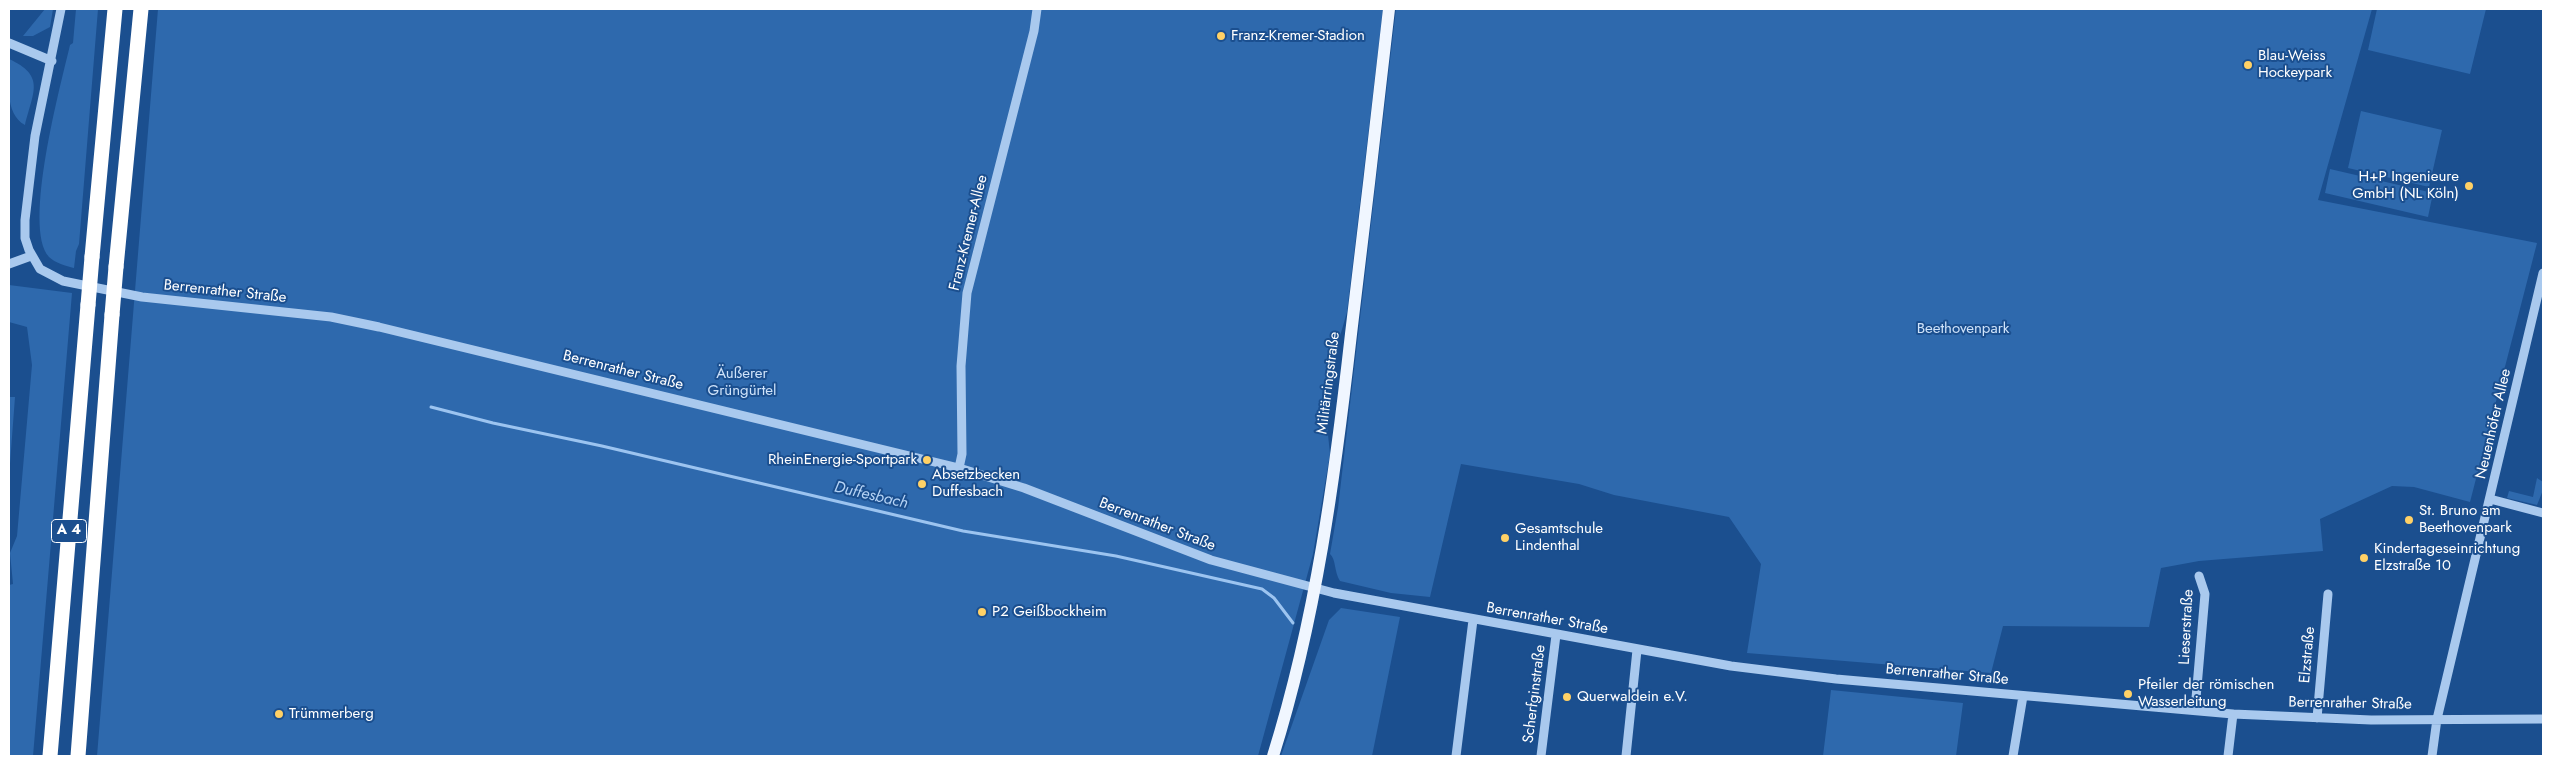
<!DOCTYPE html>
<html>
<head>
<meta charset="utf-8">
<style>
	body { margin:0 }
	#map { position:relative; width:2552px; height:765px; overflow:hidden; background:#1b4f8f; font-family:Jost,sans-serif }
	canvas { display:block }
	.frame { position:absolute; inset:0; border:10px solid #fff; pointer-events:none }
</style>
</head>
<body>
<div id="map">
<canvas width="2552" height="765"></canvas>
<div class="frame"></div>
</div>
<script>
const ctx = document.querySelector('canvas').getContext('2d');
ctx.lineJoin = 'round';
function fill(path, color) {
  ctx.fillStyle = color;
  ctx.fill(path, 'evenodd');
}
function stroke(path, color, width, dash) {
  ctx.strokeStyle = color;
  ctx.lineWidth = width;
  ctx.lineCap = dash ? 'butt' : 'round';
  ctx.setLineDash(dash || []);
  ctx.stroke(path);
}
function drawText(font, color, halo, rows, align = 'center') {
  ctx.font = font + ' Jost,sans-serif';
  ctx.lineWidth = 4;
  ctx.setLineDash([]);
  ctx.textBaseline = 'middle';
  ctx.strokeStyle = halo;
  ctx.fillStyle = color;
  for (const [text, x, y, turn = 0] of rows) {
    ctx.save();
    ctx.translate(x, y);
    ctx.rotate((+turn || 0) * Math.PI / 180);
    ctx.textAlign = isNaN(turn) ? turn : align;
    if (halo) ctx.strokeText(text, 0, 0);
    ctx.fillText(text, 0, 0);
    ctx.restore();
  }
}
const green = new Path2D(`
	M45,9h8l-3,18 -17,9h-10z
	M76,9h22l-19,235 -3,7 -2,17c-8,-2 -19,-5 -25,-11 -27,-30 12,-173 21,-212l3,-2z
	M158,9h1225l-36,303 -11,38 -9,75 3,29 -17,100 -55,202h-1161z
	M1396,9h976l-54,191 219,43 -67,259 -56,-15 -22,-1 -72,33 3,32 -124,10 -38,7 -12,59 -146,-1 -12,47 -244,-20 14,-89 -32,-47 -115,-22 -35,-11 -118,-20 -31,133 -39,-4 -51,-12c-6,-9 -4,-22 -10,-27l8,-46z
	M2377,9h109l-16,65 -102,-24z
	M9,59c37,17 24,33 16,66 -21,-11 -16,-45 -16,-66z
	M2361,111l81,19 -13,57 -81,-19z
	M2330,169l103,24 -5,24 -103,-24z
	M9,285l63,8 -39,463h-24v-171l4,-1 -3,-31 7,-17 15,-171 -5,-38 -18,-5z
	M9,397h6l-6,80z
	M2537,478l6,4v8l-6,15 -30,-7 2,-7 24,6z
	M1341,608l59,9 -28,139h-91l48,-136z
	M1831,690l132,13 -7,53h-133z`);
const stream = new Path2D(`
	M431,407l62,16 109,23 361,85 153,25 146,33 12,9 19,25`);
const minor = new Path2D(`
	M61,9l-26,127 -10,84v18l4,12 11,19 23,12 79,16 189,20 48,10 580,141 65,20 187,72 123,33 397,73 105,13 397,35 138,6 172,-1
	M9,43l43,18
	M9,264l22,-8
	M959,468l3,-14 -1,-88 6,-73 67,-262 3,-22
	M2490,499l53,14
	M2195,710l10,-116 -6,-18
	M2317,718l11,-124
	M1456,756l17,-136
	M1541,756l15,-121
	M1626,756l11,-106
	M2013,756l10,-60
	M2228,756l5,-42
	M2432,756l5,-37 106,-446`);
const major = new Path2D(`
	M1273,756c43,-137 62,-280 78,-422 13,-108 26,-217 38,-325`);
const highway = new Path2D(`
	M92,257l23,-248
	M116,267l25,-258
	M50,756l38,-451
	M78,756l34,-441`);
const highwayBridge = new Path2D(`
	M88,305l4,-48
	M112,315l4,-48`);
const markers = [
	[1221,36,5,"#ffd166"],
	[2248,65,5,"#ffd166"],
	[2469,186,5,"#ffd166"],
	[927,460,5,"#ffd166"],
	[922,484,5,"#ffd166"],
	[2409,520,5,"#ffd166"],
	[1505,538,5,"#ffd166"],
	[2364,558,5,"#ffd166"],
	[982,612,5,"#ffd166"],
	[2128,694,5,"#ffd166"],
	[1567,697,5,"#ffd166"],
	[279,714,5,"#ffd166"]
];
const shields = [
	[69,531,35]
];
const shieldNames = [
	["A 4",69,531]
];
const poiNames = [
	["Franz-Kremer-Stadion",1231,36],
	["Blau-Weiss",2258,56],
	["Hockeypark",2258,73],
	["H+P Ingenieure",2459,177,"right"],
	["GmbH (NL Köln)",2459,194,"right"],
	["RheinEnergie-Sportpark",917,460,"right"],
	["Absetzbecken",932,475],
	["Duffesbach",932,492],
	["St. Bruno am",2419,511],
	["Beethovenpark",2419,528],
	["Gesamtschule",1515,529],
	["Lindenthal",1515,546],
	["Kindertageseinrichtung",2374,549],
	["Elzstraße 10",2374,566],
	["P2 Geißbockheim",992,612],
	["Pfeiler der römischen",2138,685],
	["Wasserleitung",2138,702],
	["Querwaldein e.V.",1577,697],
	["Trümmerberg",289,714]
];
const streetNames = [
	["Franz-Kremer-Allee",969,233,-76],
	["Berrenrather Straße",225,292,6],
	["Berrenrather Straße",623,371,14],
	["Militärringstraße",1329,383,-83],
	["Neuenhöfer Allee",2494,424,-77],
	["Berrenrather Straße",1157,525,21],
	["Berrenrather Straße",1547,619,10],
	["Lieserstraße",2187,627,-87],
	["Elzstraße",2308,655,-85],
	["Berrenrather Straße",1947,675,5],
	["Scherfginstraße",1535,694,-83],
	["Berrenrather Straße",2350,704,1]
];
const parkNames = [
	["Beethovenpark",1963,329],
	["Äußerer",742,374],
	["Grüngürtel",742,391]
];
const waterNames = [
	["Duffesbach",871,496,13]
];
fill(green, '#2e69ad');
stroke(stream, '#9cc4f0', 3);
stroke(minor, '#a9c9ee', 9);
stroke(major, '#f0f6ff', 12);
stroke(highway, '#fff', 15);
stroke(highwayBridge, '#fff', 15);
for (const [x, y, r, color] of markers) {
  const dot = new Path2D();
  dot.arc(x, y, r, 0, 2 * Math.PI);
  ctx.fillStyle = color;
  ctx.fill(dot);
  stroke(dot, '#1b4f8f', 2);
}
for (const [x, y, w] of shields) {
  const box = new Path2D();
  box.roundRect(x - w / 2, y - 11.5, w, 23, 4);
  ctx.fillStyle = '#1b4f8f';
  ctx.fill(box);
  stroke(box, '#fff', 1);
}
drawText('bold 14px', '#fff', null, shieldNames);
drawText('15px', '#fff', '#1b4f8f', poiNames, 'left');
drawText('15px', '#fff', '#1b4f8f', streetNames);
drawText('15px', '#cfe3fa', '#1b4f8f', parkNames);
drawText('italic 16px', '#b5d3f5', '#1b4f8f', waterNames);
</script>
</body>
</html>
